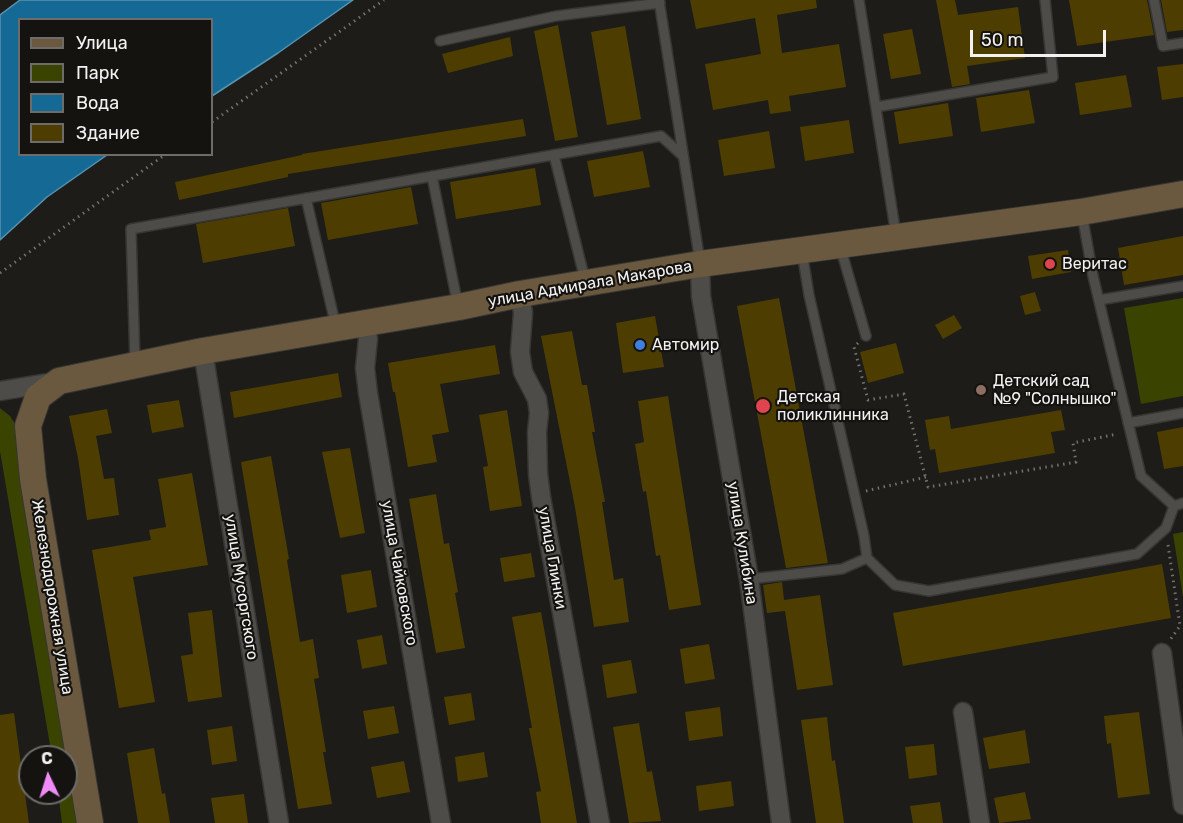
<!DOCTYPE html>
<html>
<head>
<meta charset="utf-8">
<style>
	body { margin:0 }
	#map { position:relative; width:1183px; height:823px; overflow:hidden; background:#1d1c19; font-family:Rubik,sans-serif }
	canvas { display:block }
	.legend { position:absolute; left:18px; top:18px; width:195px; height:138px; box-sizing:border-box; background:#141310; border:2px solid #6d6c6a; margin:0; padding:8px 10px; list-style:none; font-size:18px; color:#f3f2f0 }
	.legend li { display:flex; align-items:center; gap:12px; height:30px }
	.legend b { width:30px; border:2px solid #6d6c6a }
	.north { position:absolute; left:18px; top:745px; width:60px; height:60px; box-sizing:border-box; background:#141310; border:2px solid #6d6c6a; border-radius:50%; rotate:356deg; font-size:16px; font-weight:700; line-height:24px; text-align:center; color:#f3f2f0 }
	.north::after { content:''; display:block; margin:auto; width:21px; height:27px; background:#ef8bf7; clip-path:polygon(50% 0,100% 100%,50% 72%,0 100%) }
	.scale { position:absolute; left:970px; top:30px; width:136px; height:27px; box-sizing:border-box; border:3px solid #f3f2f0; border-top:0; padding-left:8px; font-size:18px; line-height:21px; white-space:nowrap; color:#f3f2f0; -webkit-text-stroke:4px #141310; paint-order:stroke }
</style>
</head>
<body>
<div id="map">
<canvas width="1183" height="823"></canvas>
<ul class="legend">
<li><b style="height:8px;background:#6b593f"></b>Улица</li>
<li><b style="height:16px;background:#3b4301"></b>Парк</li>
<li><b style="height:16px;background:#156a95"></b>Вода</li>
<li><b style="height:16px;background:#4d3e00"></b>Здание</li>
</ul>
<div class="north">С</div>
<div class="scale">50 m</div>
</div>
<script>
const ctx = document.querySelector('canvas').getContext('2d');
ctx.lineJoin = 'round';
function fill(path, color) {
  ctx.fillStyle = color;
  ctx.fill(path, 'evenodd');
}
function stroke(path, color, width, dash) {
  ctx.strokeStyle = color;
  ctx.lineWidth = width;
  ctx.lineCap = dash ? 'butt' : 'round';
  ctx.setLineDash(dash || []);
  ctx.stroke(path);
}
function drawText(font, color, halo, rows, align = 'center') {
  ctx.font = font + ' Rubik,sans-serif';
  ctx.lineWidth = 4.5;
  ctx.setLineDash([]);
  ctx.textBaseline = 'middle';
  ctx.strokeStyle = halo;
  ctx.fillStyle = color;
  for (const [text, x, y, turn = 0] of rows) {
    ctx.save();
    ctx.translate(x, y);
    ctx.rotate((+turn || 0) * Math.PI / 180);
    ctx.textAlign = isNaN(turn) ? turn : align;
    if (halo) ctx.strokeText(text, 0, 0);
    ctx.fillText(text, 0, 0);
    ctx.restore();
  }
}
const green = new Path2D(`
	M1183,298v98l-42,8 -17,-96z
	M0,408l10,8 7,11v19l4,38 56,339h-15l-4,-30h8v-36h-14l-52,-306z
	M1183,532v65l-10,-63z`);
const water = new Path2D(`
	M20,0h333l-75,53 -66,43v-76h-192v134l87,1 -60,42 -47,43v-225z`);
const building = new Path2D(`
	M690,0h126l1,8 -40,7 5,38 57,-9 7,43 -57,9 2,15 -21,3 -2,-14 -55,10 -8,-46 56,-10 -6,-36 -59,11z
	M936,0h19l3,15 60,-8 7,51 -58,8 3,18 -18,3z
	M1069,0h78l7,35 -77,11z
	M1161,0h22v30l-16,2z
	M558,25l20,112 -23,4 -21,-110z
	M625,26l16,93 -34,6 -16,-93z
	M912,29l9,45 -30,5 -8,-45z
	M510,37l3,19 -65,17 -6,-19z
	M1183,64v33l-21,3 -5,-33z
	M1126,75l6,32 -52,8 -5,-32z
	M1029,90l6,33 -54,9 -5,-34z
	M948,103l5,33 -54,8 -5,-32z
	M523,119l3,17 -238,38v3l-109,23 -4,-18 127,-27v-1z
	M849,120l5,33 -49,8 -5,-34z
	M769,131l6,37 -51,8 -6,-36z
	M643,151l7,36 -56,10 -7,-36z
	M535,168l6,37 -85,14 -6,-37z
	M411,187l7,37 -90,16 -7,-37z
	M288,208l7,38 -92,17 -7,-39z
	M1183,236v39l-59,10 -6,-37z
	M1068,250l3,22 -39,7 -4,-23z
	M1035,292l6,19 -16,4 -5,-19z
	M779,298l49,265 -42,5 -49,-262z
	M954,315l8,13 -19,11 -8,-14z
	M655,316l9,51 -41,6 -7,-50z
	M572,331l10,54h5l8,47h-3l13,70h-3l12,78 9,-2 6,44 -35,5 -19,-120 -34,-171z
	M896,343l8,30 -36,10 -8,-31z
	M495,345l5,29 -60,10 9,48 -17,3 5,27 -29,5 -13,-75h-2l-5,-29z
	M338,373l4,24 -108,21 -4,-26z
	M668,396l33,209 -32,5 -9,-55 -4,1 -10,-65 -3,1 -8,-48 9,-2 -6,-41z
	M179,400l5,27 -32,6 -5,-28z
	M107,409l5,24 -16,3 8,43 10,-1 5,37 -32,5 -9,-62 -9,-42z
	M507,410l15,96 -32,5 -7,-44 5,-1 -9,-51z
	M1061,410l4,20 -14,2 4,21 -116,20 -4,-24 -5,1 -5,-30 24,-4 2,13z
	M1183,427v39l-19,3 -7,-37z
	M350,448l15,85 -25,5 -18,-86z
	M271,456l18,103 -2,1 13,82 13,-3 6,39 -5,1 12,73h-3l9,52 -34,5 -57,-347z
	M192,473l16,92 -75,12 22,125 -36,6 -27,-158 59,-10 -2,-10 17,-3 -8,-48z
	M436,494l8,50 5,-1 9,49 -3,1 10,55 -29,5 -27,-154z
	M531,553l4,24 -31,5 -4,-24z
	M1162,564l9,54 -268,48 -10,-53z
	M371,570l6,37 -30,6 -6,-38z
	M782,582l2,18 36,-5 13,90 -36,5 -12,-79 -18,2 -4,-28z
	M212,610l10,87 -34,5 -7,-46 12,-2 -5,-41z
	M541,612l6,33 30,178h-36l-5,-31 5,-1 -12,-63h3l-20,-111z
	M382,635l5,29 -25,5 -5,-29z
	M709,644l6,35 -30,5 -5,-35z
	M631,660l6,33 -30,5 -5,-33z
	M471,693l4,27 -26,5 -5,-28z
	M394,706l5,27 -31,6 -5,-28z
	M720,707l3,29 -34,5 -4,-29z
	M1139,712l11,82 -32,4 -7,-55 -4,1 -3,-28z
	M14,713l15,110h-29v-108z
	M827,717l5,44 3,-1 9,63h-28l-15,-103z
	M639,723l8,49 5,-1 9,50 -32,2 -16,-96z
	M232,726l5,35 -25,4 -5,-35z
	M1025,730l5,33 -41,6 -6,-31z
	M934,744l3,31 -28,4 -4,-32z
	M154,748l8,46 3,-1 5,30h-32l-11,-70z
	M484,752l4,25 -30,5 -3,-25z
	M404,761l6,31 -33,6 -6,-31z
	M731,781l3,25 -35,5 -3,-25z
	M1025,792l6,27 -32,4 -5,-25z
	M244,794l4,29h-33l-4,-25z
	M940,802l3,21h-30l-3,-17z`);
const path = new Path2D(`
	M212,122l172,-122
	M0,273l166,-119
	M858,343l-4,4 14,53 36,-6 24,93 148,-25 -3,-19 44,-9
	M866,491l60,-14
	M1168,545l12,81 -10,14`);
const lane = new Path2D(`
	M659,0l41,262
	M859,0l37,235
	M1154,0l9,46 20,-3
	M440,41l116,-25 104,-13
	M876,107l177,-30 -8,-77
	M554,155l31,125
	M432,176l26,130
	M306,198l30,129
	M1082,214l11,62 48,200 33,30
	M840,246l26,90
	M802,252l7,43 55,241 3,22
	M1099,300l84,-14
	M135,362l-4,-133 530,-93 22,20
	M1128,423l55,-10
	M749,579l93,-10 25,-11 28,27 34,6 208,-37 29,-26 8,-22 9,-3`);
const street = new Path2D(`
	M700,264l1,32 48,283 32,244
	M520,294l3,19 -3,39 3,20 14,27 2,14 -2,19 1,42 3,23 59,326
	M365,323l3,16 -3,29 3,25 73,430
	M203,351l76,472
	M0,391l54,-9
	M1162,653l21,152
	M963,712l17,111`);
const secondary = new Path2D(`
	M90,823l-57,-344 -5,-53 10,-29 21,-16 144,-30 256,-44 61,-13 180,-30 381,-52 102,-18`);
const markers = [
	[1050,264,6,"#e0444e"],
	[640,345,6,"#3f7fe0"],
	[981,390,6,"#8d6e63"],
	[763,406,8,"#e0444e"]
];
const poiNames = [
	["Веритас",1062,264],
	["Автомир",652,345],
	["Детский сад",993,381],
	["№9 \"Солнышко\"",993,399],
	["Детская",777,397],
	["поликлинника",777,415]
];
const streetNames = [
	["улица Адмирала Макарова",590,284,-10],
	["улица Кулибина",742,543,81],
	["улица Глинки",552,558,80],
	["улица Чайковского",399,573,80],
	["улица Мусоргского",241,587,81],
	["Железнодорожная улица",52,597,81]
];
fill(green, '#3b4301');
fill(water, '#156a95');
stroke(water, '#5893b0', 1.5);
fill(building, '#4d3e00');
stroke(lane, '#363634', 12);
stroke(street, '#363634', 21);
stroke(secondary, '#363634', 28);
stroke(path, '#737270', 3, [1.5, 4.5]);
stroke(lane, '#4d4c48', 9);
stroke(street, '#4d4c48', 18);
stroke(secondary, '#6b593f', 26);
for (const [x, y, r, color] of markers) {
  const dot = new Path2D();
  dot.arc(x, y, r, 0, 2 * Math.PI);
  ctx.fillStyle = color;
  ctx.fill(dot);
  stroke(dot, '#141310', 2);
}
drawText('16px', '#f3f2f0', '#141310', poiNames, 'left');
drawText('16px', '#f3f2f0', '#141310', streetNames);
</script>
</body>
</html>
